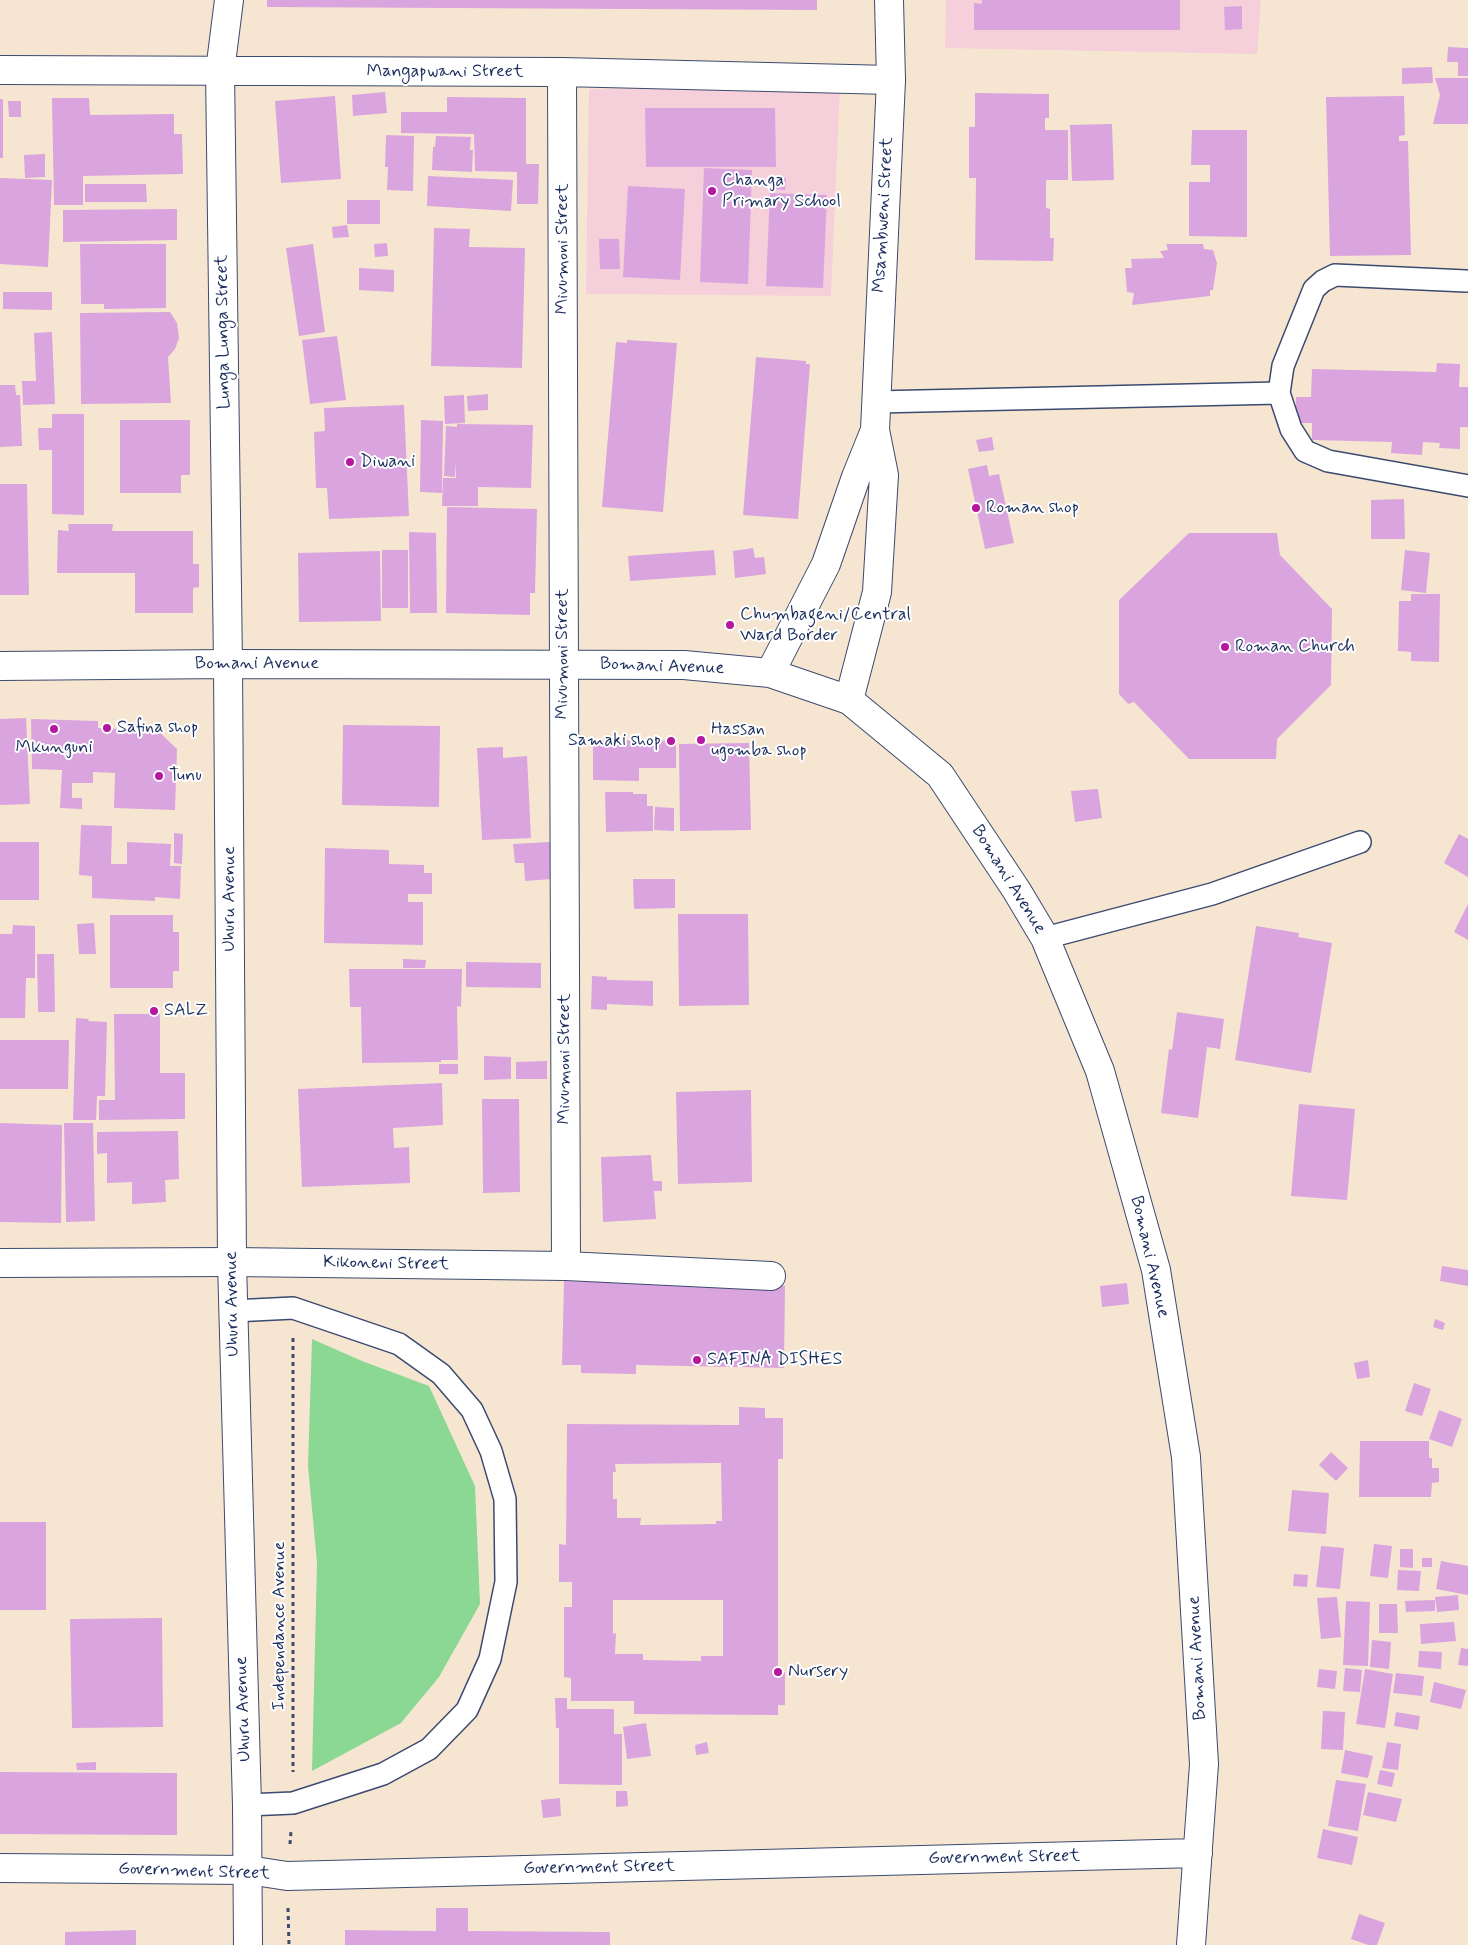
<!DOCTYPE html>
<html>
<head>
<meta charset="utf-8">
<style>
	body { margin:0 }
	canvas { display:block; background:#f6e6d1 }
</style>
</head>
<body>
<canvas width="1468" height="1945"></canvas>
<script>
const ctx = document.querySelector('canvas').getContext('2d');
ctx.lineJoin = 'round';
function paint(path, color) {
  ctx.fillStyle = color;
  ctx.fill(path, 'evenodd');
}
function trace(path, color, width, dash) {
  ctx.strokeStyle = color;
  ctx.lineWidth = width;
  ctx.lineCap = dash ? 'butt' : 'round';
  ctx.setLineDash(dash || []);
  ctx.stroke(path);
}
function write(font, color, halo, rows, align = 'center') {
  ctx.font = font + ' Mynerve,sans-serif';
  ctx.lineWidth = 4;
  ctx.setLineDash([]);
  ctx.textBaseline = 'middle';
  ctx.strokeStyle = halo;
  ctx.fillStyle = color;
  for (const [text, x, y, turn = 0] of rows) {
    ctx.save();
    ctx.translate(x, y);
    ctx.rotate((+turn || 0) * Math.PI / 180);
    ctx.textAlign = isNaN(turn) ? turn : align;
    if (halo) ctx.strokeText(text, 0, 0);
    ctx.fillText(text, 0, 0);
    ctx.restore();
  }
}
const built = new Path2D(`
	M946,0h315l-4,54 -312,-6z
	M840,85l-9,211 -245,-2 3,-205z`);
const green = new Path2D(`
	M312,1339l50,22 67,25 46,100 5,118 -41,73 -38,46 -89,48 5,-208 -9,-97z`);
const building = new Path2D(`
	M267,0h550v10l-550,-3z
	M982,0h198v30h-206v-27l8,1z
	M1242,6v23l-17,1 -1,-23z
	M1448,47l20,1v28h-10v-14h-11z
	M1432,67l1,16 -31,1v-16z
	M1435,78h33v46h-35l7,-29z
	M385,92l2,21 -34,3 -1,-21z
	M975,93l74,1v24h-4v12h23v50h-22v28l4,1v29h4l-1,23 -78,-1 1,-82h-7v-51h6z
	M335,96l6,83 -60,4 -6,-82z
	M1404,96l1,39 -6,1v5h9l3,114 -81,1 -4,-159z
	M447,97l79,1v66h13l-1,40h-21v-32l-42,-1 -1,-37 -73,-1v-21h46z
	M52,98h37l1,17 84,-1v20h8l1,40 -100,2v29h-29z
	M0,99h3v59h-3z
	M8,101h13v16h-12z
	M645,108h130l1,59h-130z
	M1112,124l2,56 -42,1 -2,-56z
	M1192,130h55v107l-58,-1v-54h21v-17h-19z
	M386,135l28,1 -1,55 -26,-1 1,-23h-3z
	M436,136l35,1 -1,13h3l-1,22 -40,-2 1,-23h2z
	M45,154v23l-20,1 -1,-23z
	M704,168l48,2 -4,114 -48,-2z
	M428,176l85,4 -2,31 -84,-5z
	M772,177l14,1 -1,12 -14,-1z
	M0,178l52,2 -4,87 -48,-3z
	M85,184h61l1,18h-62z
	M628,186l57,3 -5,91 -57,-3z
	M770,193l57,2 -4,93 -57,-2z
	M347,200h33v24h-33z
	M177,209v31l-114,2v-32z
	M347,225l2,12 -16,1 -1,-11z
	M434,228l36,1 -1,18 56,1 -3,120 -91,-2z
	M599,239h20l1,30h-20z
	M387,243l1,13 -13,1 -1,-13z
	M80,244h86v64l-62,1v-5h-23z
	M313,244l12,88 -26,4 -13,-88z
	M1166,244h37l1,5 9,1 4,13 -4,27h-3v6l-78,9 2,-12 -7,-1 -2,-24h7l-1,-9 33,-1 -4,-7 8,-1z
	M359,268l35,2v22l-35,-2z
	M3,292h49v18l-49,-1z
	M170,312l7,11 2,15 -4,11 -7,8 3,46 -90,1 -1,-91z
	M52,332l3,72 -32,1 -1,-24h14l-2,-48z
	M337,336l9,64 -36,4 -8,-64z
	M627,340l50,3 -14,169 -61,-5 14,-165 11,1z
	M756,357l50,4v3h4l-12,155 -55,-4z
	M1437,363l23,1 -1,23h9v40h-8v22l-21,-1 1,-5 -17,-1 -1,13 -31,-2 1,-11 -80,-2v-17h-16v-26h15l1,-28 124,3z
	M0,385h15l1,10h4l2,51 -22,1z
	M488,394v16l-20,1 -1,-15z
	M464,395l1,28 -20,1 -1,-28z
	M404,405l5,111 -80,3 -2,-31h-11l-2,-56 11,-1 -1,-23z
	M52,414h32v101l-32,-1v-64h-13l-1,-22h14z
	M120,420h70v55h-9v18h-61z
	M421,420l22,1 -1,72 -22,-1z
	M457,424l76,1 -2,63 -53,-1v19h-36l1,-28h13v-17l-1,16 -11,-1 2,-50 11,1z
	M992,437l2,13 -15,2 -3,-12z
	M987,465l2,11 10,-2 15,69 -29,6 -17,-80z
	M0,484h27l2,111h-29z
	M1404,499l1,40h-34v-39z
	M447,507l90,2 -2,84h-5v22l-84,-2z
	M68,524h45l-1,7h81v33h6v23l-6,1v25h-58v-40h-78l1,-43 11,1z
	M409,532l27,1 1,80h-27z
	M1189,533h88l3,22 52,54 -1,76 -54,54 -1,20h-87l-55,-57 -6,2 -9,-10v-94z
	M753,548l2,10 9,-1 2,17 -31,4 -2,-27z
	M382,550h26v58h-26z
	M714,550l2,25 -86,6 -2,-25z
	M1405,550l25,3 -4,40 -25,-3z
	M380,551l1,70 -82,1 -1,-69z
	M1411,594h29l-1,68 -28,-1v-9l-13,-1 1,-50h12z
	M26,718l4,86 -30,1v-86z
	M31,719l67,2v7l59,2 20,19 -2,61 -61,-2 1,-35 -22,-1v11h-21v15h10v11l-22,-1 2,-38 -30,-1z
	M343,725l97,1 -1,81 -97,-2z
	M602,740l74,1v27h-37v13l-46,-1v-36h9z
	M749,743l2,87 -71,1 -1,-87z
	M503,747v11l24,-2 4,82 -49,2 -5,-92z
	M1098,789l4,29 -27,4 -4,-31z
	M605,792h28v2h14v12h6v25l-47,1z
	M655,807l19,1v23l-20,-1z
	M81,825l31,1 -1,38h16v-22l44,2 -1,22h11l-1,33 -25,-2v4l-63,-3v-22l-13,-1z
	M174,833l9,1 -1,30 -8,-1z
	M1459,834l9,5v38l-24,-14z
	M0,842h39v58h-39z
	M550,842l2,37 -27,2 -1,-18h-9l-2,-19z
	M325,848l64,2v14l35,1v8h8v21h-24v8h15v43l-99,-2z
	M633,879h42v29l-41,1z
	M1468,904v36l-14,-8z
	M678,914h70l1,91 -70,1z
	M110,915h63v17h6v39h-6v17h-63z
	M94,923l2,31h-17l-2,-30z
	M13,925l22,1v52h-9l-1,40h-25v-84h12z
	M1256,926l43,7 -1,4 34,6 -21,130 -76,-13z
	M37,954h17l1,58h-17z
	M403,959l23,1 -1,8h-22z
	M466,962l75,1v25l-75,-1z
	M349,969h113l-1,38 -4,-1 1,54h-17v2l-79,1 -1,-56h-11z
	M592,976l15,1v3l46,1v25l-46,-2v6l-16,-1z
	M1177,1012l47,7 -4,30 -13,-2 -9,71 -37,-5 8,-64 3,1z
	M114,1014h46v59h25v46l-86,1v-20h16z
	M76,1018l13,1 -1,2 19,1 -2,74h-8l-1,24h-23z
	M0,1040h69l-1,49h-68z
	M484,1056l27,1v22l-27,1z
	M547,1061v18h-31v-17z
	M439,1064h19v10h-19z
	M442,1083l1,42 -50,3 1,20 15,-1 1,36 -108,4 -4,-98z
	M751,1090l1,92 -74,2 -2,-92z
	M482,1099h37l1,93 -37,1z
	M1299,1104l56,5 -8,91 -56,-4z
	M0,1123l62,2 -1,98 -61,-1z
	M64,1123h29l2,98 -29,1z
	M178,1131l1,48 -14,1 1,22 -34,2v-22l-25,1v-30l-10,1v-22z
	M651,1155l2,26h9v10h-8l2,28 -53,3 -2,-65z
	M1442,1266l26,4v16l-28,-5z
	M564,1281l221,5 -1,82 -148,-3v9l-55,-1v-8h-19z
	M1127,1283l2,21 -27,3 -2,-21z
	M1435,1319l10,4 -2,7 -10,-3z
	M1368,1360l2,17 -13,2 -3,-16z
	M1414,1383l17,6 -9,27 -17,-5z
	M739,1407l26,1v10h18v41h-5v213h7v33h-7v10l-144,-1v-13h-63v-23l-7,-1v-70h8v-25h-13v-38l7,1 1,-121 172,1zM721,1463l1,58h-6v3l-76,1 1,-7h-24v-19h-4v-27h3l-1,-8zM613,1600h110v56h-22v5l-58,-1v-6h-28l1,-21 -3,1z
	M1439,1410l23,9 -10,28 -23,-8z
	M1360,1441h69v17h3v10h7v14l-7,1 -1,14h-72z
	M1331,1452l17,16 -12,13 -17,-16z
	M1292,1490l37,3 -3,41 -38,-3z
	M0,1522h46v88h-46z
	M1374,1544l18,2 -4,32 -18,-2z
	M1321,1546l23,2 -4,41 -24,-2z
	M1400,1549h13v19l-13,-1z
	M1422,1558h10v9h-10z
	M1441,1561l27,5v29l-32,-6z
	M1398,1570l23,1 -2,20 -22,-1z
	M1294,1574l14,1 -1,12 -14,-1z
	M1458,1595l1,15 -22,2 -2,-15z
	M1337,1597l4,40 -20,2 -4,-41z
	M1435,1600v11l-29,1 -1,-11z
	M1346,1601l24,1 -2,64 -25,-1z
	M1379,1604h18l1,29h-19z
	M162,1618l1,109 -91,1 -2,-109z
	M1454,1622l2,19 -35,3 -1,-20z
	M1372,1640l19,2 -2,27 -19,-2z
	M1461,1648l7,1v17l-10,-1z
	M1419,1651l23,1 -1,17 -23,-2z
	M1345,1668l17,2 -2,22 -17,-1z
	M1319,1669l18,2 -2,18 -18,-2z
	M1365,1669l28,5 -8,54 -29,-4z
	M1396,1673l28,3 -2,20 -29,-3z
	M1434,1682l32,8 -5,19 -31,-7z
	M555,1698h12v11h47v25h8v51l-63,-1v-56h-3z
	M1323,1711l22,1 -2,38 -22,-1z
	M1396,1712l24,4 -2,14 -24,-4z
	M646,1723l5,33 -24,3 -4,-32z
	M707,1742l2,11 -13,2 -1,-10z
	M1387,1742l14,2 -3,26 -16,-2z
	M1345,1750l28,6 -5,22 -27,-5z
	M96,1762v8h-19l-1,-7z
	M1380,1770l15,3 -3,14 -15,-3z
	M0,1772l177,1v62l-177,-1z
	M1336,1780l30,4 -8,47 -30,-5z
	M616,1791h11l1,15 -12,1z
	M1368,1792l34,7 -6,23 -33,-7z
	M560,1798l1,18 -18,2 -2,-18z
	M1323,1829l35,8 -6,28 -35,-7z
	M436,1908h32v23l142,1v13h-265v-15l91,1z
	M1359,1914l26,9 -8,22h-9l-17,-6z
	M136,1930v15h-71v-13z`);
const path = new Path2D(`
	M293,1338v434
	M290,1844l1,-13
	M288,1908l1,37`);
const lane = new Path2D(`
	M1466,281l-131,-6 -12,6 -9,8 -31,77 -4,27 12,36 14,22 23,10 140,25
	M876,402l403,-9
	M1045,938l167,-44 148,-52
	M233,1311l60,-3 106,36 42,30 31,36 19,41 14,48 1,83 -16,77 -23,51 -38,39 -46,25 -90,29 -46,2`);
const street = new Path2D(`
	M0,70l562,2 329,8
	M562,72l4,1194
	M228,664l-8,-593 9,-71
	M849,700l91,75 77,116 28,47 55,133 56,199 30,187 18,307 -13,181
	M0,1263l232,-1 334,4 205,10
	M0,1868l248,2 39,6 911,-23`);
const secondary = new Path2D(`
	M228,664l4,598 15,543 1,140
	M0,666l228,-2 456,1 86,8 79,27 28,-108 7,-117 -9,-45 16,-350 -2,-80
	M770,673l56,-109 30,-87 19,-47`);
const markers = [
	[712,191,5,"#b5179e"],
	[350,462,5,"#b5179e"],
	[976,508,5,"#b5179e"],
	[730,625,5,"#b5179e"],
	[1225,647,5,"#b5179e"],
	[107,728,5,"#b5179e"],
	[54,729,5,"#b5179e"],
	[701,740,5,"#b5179e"],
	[671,741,5,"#b5179e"],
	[159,776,5,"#b5179e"],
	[154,1011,5,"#b5179e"],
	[697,1360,5,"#b5179e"],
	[778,1672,5,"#b5179e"]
];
const streetNames = [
	["Mangapwani Street",445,72],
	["Msambweni Street",884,215,-87],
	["Mivumoni Street",563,249,-90],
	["Lunga Lunga Street",224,332,-91],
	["Mivumoni Street",563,654,-90],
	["Bomani Avenue",257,664],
	["Bomani Avenue",662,667,2],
	["Bomani Avenue",1008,880,58],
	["Uhuru Avenue",230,899,-90],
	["Mivumoni Street",565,1059,-90],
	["Bomani Avenue",1149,1257,77],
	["Kikoneni Street",386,1264,1],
	["Uhuru Avenue",233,1304,-91],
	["Independance Avenue",280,1626,-90],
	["Bomani Avenue",1198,1658,-93],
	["Uhuru Avenue",244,1709,-92],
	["Government Street",1004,1858,-1],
	["Government Street",599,1868,-1],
	["Government Street",194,1872,2]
];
const poiNames = [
	["Changa",722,181],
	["Primary School",722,202],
	["Diwani",360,462],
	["Roman shop",986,508],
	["Chumbageni/Central",740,615],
	["Ward Border",740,636],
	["Roman Church",1235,647],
	["Safina shop",117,728],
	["Hassan",711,730],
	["ugomba shop",711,751],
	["Samaki shop",661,741,"right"],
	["Mkunguni",54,748,"center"],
	["Tunu",169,776],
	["SALZ",164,1011],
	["SAFINA DISHES",707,1360],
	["Nursery",788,1672]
];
paint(built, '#f5cfd9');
paint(green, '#8bd794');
paint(building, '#daa4df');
trace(lane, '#3c4a6f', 24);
trace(street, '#3c4a6f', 30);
trace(secondary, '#3c4a6f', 30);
trace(path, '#3c4a6f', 3, [4, 4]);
trace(lane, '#fff', 21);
trace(street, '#fff', 28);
trace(secondary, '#fff', 28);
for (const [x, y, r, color] of markers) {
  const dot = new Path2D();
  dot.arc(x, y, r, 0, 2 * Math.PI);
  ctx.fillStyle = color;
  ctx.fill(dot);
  trace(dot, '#fff', 2);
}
write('18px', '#1b2f5e', '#fff', streetNames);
write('18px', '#1b2f5e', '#fff', poiNames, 'left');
</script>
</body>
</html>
